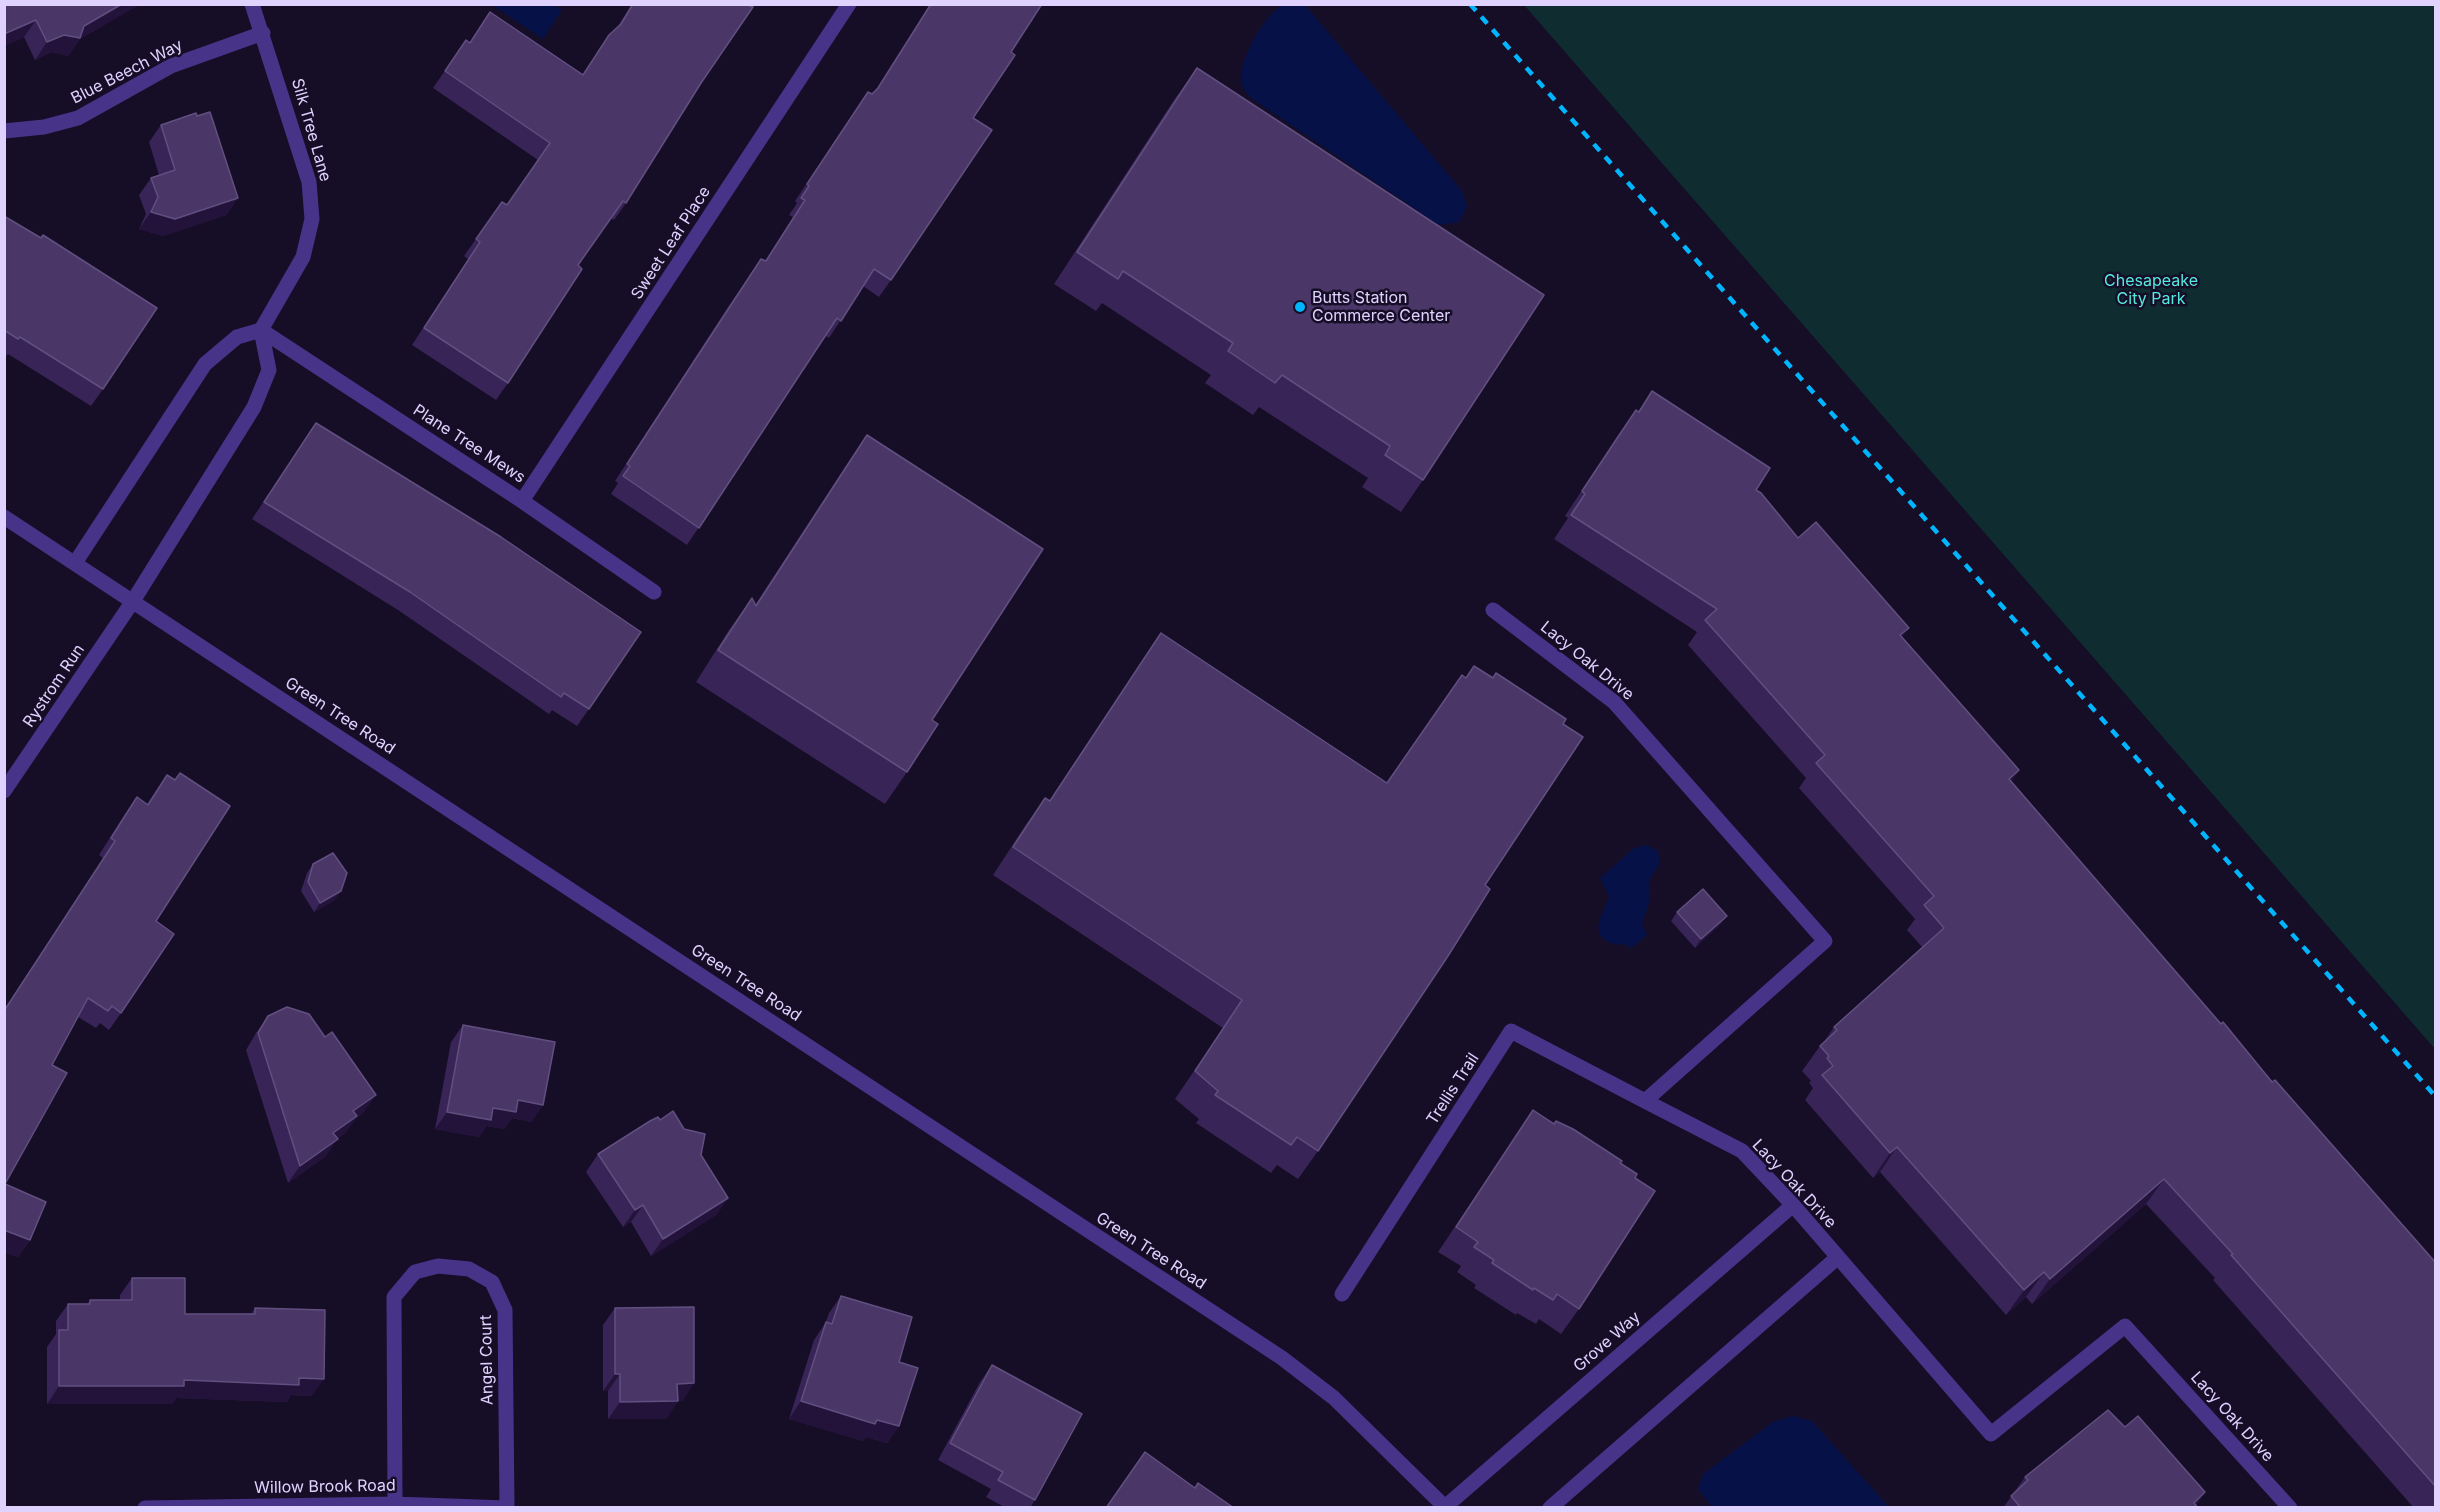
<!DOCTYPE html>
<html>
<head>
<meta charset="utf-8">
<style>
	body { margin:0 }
	#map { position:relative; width:2440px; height:1512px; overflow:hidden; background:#160d26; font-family:Inter,sans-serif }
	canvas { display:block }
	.frame { position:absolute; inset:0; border:6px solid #e0d2ff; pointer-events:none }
</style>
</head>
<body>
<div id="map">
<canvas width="2440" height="1512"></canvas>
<div class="frame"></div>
</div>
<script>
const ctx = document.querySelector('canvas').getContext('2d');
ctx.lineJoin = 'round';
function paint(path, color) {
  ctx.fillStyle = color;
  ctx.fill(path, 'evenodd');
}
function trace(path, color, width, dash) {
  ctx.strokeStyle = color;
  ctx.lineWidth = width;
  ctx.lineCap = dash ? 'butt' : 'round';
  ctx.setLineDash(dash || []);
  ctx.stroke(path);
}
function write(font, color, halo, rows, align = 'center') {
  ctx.font = font + ' Inter,sans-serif';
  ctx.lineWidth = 5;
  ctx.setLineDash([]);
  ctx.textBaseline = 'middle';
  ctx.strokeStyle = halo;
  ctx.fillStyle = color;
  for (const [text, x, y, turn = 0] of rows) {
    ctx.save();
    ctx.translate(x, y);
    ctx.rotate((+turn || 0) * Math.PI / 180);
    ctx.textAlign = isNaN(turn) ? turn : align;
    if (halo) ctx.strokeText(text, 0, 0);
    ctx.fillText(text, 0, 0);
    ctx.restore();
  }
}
const green = new Path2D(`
	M1524,5h911v1044z`);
const water = new Path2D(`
	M1286,4l19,1 157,186 5,16 -8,15 -20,3 -188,-127c-4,-5 -9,-10 -10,-16 -3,-21 25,-72 45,-78z
	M492,5h62l8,5 -19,29z
	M1647,845l11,6 2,12 -11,17 1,21 -8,22 5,12 -17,14 -2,-4c-7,-1 -14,0 -20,-3 -20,-10 -3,-32 1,-45l-9,-19 34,-30z
	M1793,1416l19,5 77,86h-177l-14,-18 5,-15 70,-52z`);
const minor = new Path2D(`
	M252,4l57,178 3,37 -9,38 -42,73 261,171 132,91
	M4,131l40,-4 34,-9 93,-52 92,-33
	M522,501l327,-497
	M1493,610l121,92 211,239 -180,160 97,50 51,54 198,229 134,-108 165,182
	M4,791l129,-190 121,-194 15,-37 -8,-40 -24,7 -32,27 -130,199
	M1342,1294l169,-263 134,70
	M395,1504l-1,-207 21,-25 23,-6 31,3 23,13 13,28 2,198
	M1445,1507l348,-302
	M145,1508l250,-4 111,4
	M1550,1508l288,-251`);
const tertiary = new Path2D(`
	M4,517l1278,841 52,40 112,110`);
const rail = new Path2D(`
	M1470,4l966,1093`);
const wall = new Path2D(`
	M4,4h136l-60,35 -12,17 -16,-4 -17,8 -11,-23 -20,9z
	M632,4h119l-125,199 -12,17 -3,-2 -33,47 -70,118 -12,17 -84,-55 56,-86 -4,-3 38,-54 5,3 31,-45 -105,-72 33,-48 4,2 20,-30 93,62 26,-39 9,-9z
	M930,4h112l-31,48 -38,66 -82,162 -12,17 -16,-11 -34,52 -3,-2 -139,209 -76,-51 7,-11 -3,-2 113,-174 33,-48 4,2 28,-44 -4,-2 8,-12 -2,-2 73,-109 4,2 2,-1z
	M1197,68l226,412 -22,32 -39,-25 6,-9 -109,-71 -6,8 -48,-32 6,-8 -109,-72 -6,8 -42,-27 120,-184z
	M197,116l41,82 -12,17 -63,21 -24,-7 7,-15 -7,-19 12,-17 8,-3 -10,-33 12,-17z
	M4,216l99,173 -12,17 -83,-52 -2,2 -2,-1z
	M1652,391l104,99 42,48 104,100 117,132 -8,12 210,242 215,239v245h-22l-201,-228 2,-2 -69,-74 -114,100 -6,-7 -20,18 -126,-143 -7,6 -68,-78 8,-12 -4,-5 2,-2 -9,-10 18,-25 4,-4 10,-15 88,-80 -15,-17 8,-11 -116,-131 7,-10 -118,-133 9,-13 -143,-93 14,-21 -3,-2 53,-81 18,-25 2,2z
	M316,423l273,286 -12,17 -25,-16 -3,4 -151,-104 -146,-91z
	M867,435l65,285 -25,52 -22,32 -189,-122 33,-52 23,-32 3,7 90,-138z
	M1161,633l226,150 79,-105 97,46 -78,161 -167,266 -20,28 -21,-14 -6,8 -75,-50 3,-4 -24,-20 48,-71 -230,-153 32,-49 20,-28 4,3 92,-139z
	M167,775l-11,146 -35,92 -12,17 -9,-7 -4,5 -18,-11 -26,48 -47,119 25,56 -12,17 -14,-5v-242l99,-152 -4,-3 26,-41 12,-17 10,7z
	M313,864l22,36 -21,12 -13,-21 6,-18z
	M1677,912l44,12 -26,24 -24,-27z
	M268,1016l96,96 -8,6 -11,15 -8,6 -11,17 -38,27 -42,-133 10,-17z
	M463,1025l80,80 -12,17 -19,-4 -8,11 -17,-3 -8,11 -44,-8 16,-87z
	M1533,1110l87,53 15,15 -56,131 -18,25 -22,-15 -3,5 -19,-11 -1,2 -42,-27 2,-3 -19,-13 4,-6 -23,-14z
	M660,1120l41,35 27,43 -12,17 -65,41 -20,-34 -8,5 -37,-55 12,-18z
	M132,1278l53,36h66l4,-6 57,88 -21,-1 -4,7 -111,-4 -4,6h-125v-57l9,-13v-13l12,-17h19l3,-4h30v-5z
	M841,1296l58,66v64l-12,17 -21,-6 -3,4 -74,-22 25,-79 12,-18 3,-9z
	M615,1308l79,75 -12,18h-4l-12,18h-58v-28h-5v-66z
	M992,1365l43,135 -5,8h-24l-20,-11 5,-8 -53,-29 42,-78z
	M2125,1427l80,65 -9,13 2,3h-195l22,-31z`);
const shadedWall = new Path2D(`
	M122,4h18l-60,35 -12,17 -16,-4 -17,8 12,-18 37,-16z
	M36,20l-12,17 -20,9v-12z
	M238,198l-12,17 -63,21 -24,-7 12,-17z
	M1909,628l-17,24 8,-17z
	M2019,770l-17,25 7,-16z
	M341,891l-6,9 -21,12 6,-9z
	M1727,916l-6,8 -26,24 6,-9z
	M376,1095l-12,17 -8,6 -11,15 -24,17 12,-17 20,-22z
	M518,1100l25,5 -12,17 -19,-4 -8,11 -17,-3 -8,11 -44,-8 12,-17 46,-4z
	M338,1139l-12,17 -38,27 12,-17z
	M1897,1147l-17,25 -7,6 17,-25z
	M2164,1179l-18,25 -114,100 18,-25z
	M728,1198l-12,17 -65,41 12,-17z
	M643,1205l-12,17 -8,5 12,-17z
	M4,1230l26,10 -12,17 -14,-5z
	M2044,1272l-18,25 -20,18 18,-25z
	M615,1374h5l-12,17h-5z
	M299,1378l25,1 -12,17 -21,-1 -4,7 -111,-4 -4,6h-125l12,-18 125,-6z
	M694,1383l-12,18h-17l12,-17z
	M678,1401l-12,18h-58l12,-17z
	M801,1401l76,19 22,6 -12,17 -21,-6 -3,4 -74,-22z
	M2205,1492l-10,16 -1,-5z`);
const building = new Path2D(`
	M4,4h118l-38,22 -4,12 -16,-3 -17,7 -11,-22 -32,14z
	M633,4h118l-1,2 3,1 -52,76 -75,120 -3,-2 -45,64 4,4 -74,114 -84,-55 56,-86 -4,-3 26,-37 5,3 43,-62 -105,-72 21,-31 4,3 20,-31 93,63 26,-40 12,-11z
	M931,4h111l-31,48 4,3 -42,63 19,12 -101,150 -17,-11 -33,52 -4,-3 -138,210 -76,-52 7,-10 -3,-2 134,-205 5,2 39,-61 -4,-2 8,-12 -2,-2 61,-92 4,2 6,-6z
	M1197,68l347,227 -121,185 -38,-25 5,-9 -108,-71 -7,8 -47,-32 5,-8 -110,-72 -5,8 -41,-27z
	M210,112l28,86 -63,21 -24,-7 7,-15 -7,-19 24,-8 -14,-45 35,-12 1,3z
	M4,216l37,22 2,-3 114,73 -54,81 -83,-52 -2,2 -14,-9z
	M1652,391l118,77 -14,22 5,3 37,45 18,-16 93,106 -9,7 119,135 -10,9 212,245 2,-2 49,60 3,-2 161,183v224l-205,-232 2,-1 -69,-75 -114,100 -6,-7 -20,18 -127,-143 -7,6 -68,-78 11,-9 -6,-8 2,-2 -9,-10 17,-16 -3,-3 110,-99 -20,-23 10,-9 -118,-133 9,-8 -120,-135 12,-11 -146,-94 14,-21 -3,-3 54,-81 3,2z
	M316,423l185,114 140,95 -52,77 -25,-16 -3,4 -151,-105 -146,-90z
	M867,435l176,114 -111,171 6,4 -31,48 -189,-122 34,-52 4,8z
	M1161,633l226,150 75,-108 4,3 8,-12 19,12 3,-5 70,46 -3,5 20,13 -98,148 5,4 -42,67 -130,195 -21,-14 -6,8 -76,-50 3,-4 -23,-20 47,-71 -229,-153 32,-49 5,3z
	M180,773l50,33 -74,115 18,13 -53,79 -9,-7 -4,5 -20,-13 -36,67 15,8 -62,111 41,18 -16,38 -26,-10v-219l111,-170 -4,-3 26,-41 11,8 19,-30 8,5z
	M333,853l14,20 -6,18 -21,12 -12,-21 5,-18z
	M1703,889l24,27 -26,23 -24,-27z
	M287,1007l22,7 16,23 7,-5 44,63 -23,16 4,5 -24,17 5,6 -38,27 -42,-133 10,-17z
	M463,1025l92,17 -12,63 -25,-5 -2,12 -23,-4 -2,12 -44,-8z
	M1533,1110l21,14 2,-3 17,8 49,32 -2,2 17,11 -2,4 20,13 -76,118 -22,-15 -4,6 -19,-12 -1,2 -41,-27 2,-3 -20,-13 4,-5 -22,-15z
	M673,1111l11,18 21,5 -4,21 27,43 -65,41 -20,-34 -8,5 -37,-56 52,-33 8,-4 2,3z
	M132,1278h53v36h70v-6l70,2 -1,69 -25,-1v7l-115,-5v6h-125v-56h9v-26h22v-4h42z
	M841,1296l71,21 -13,45 19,6 -19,58 -22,-6 -2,4 -74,-23 25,-79 6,2z
	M694,1307v76l-17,1 1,17 -58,1v-28h-5v-66z
	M992,1365l90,49 -47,86 -37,-20 5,-8 -53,-29z
	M2108,1410l17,17 13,-11 67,76 -11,11 4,5h-177l-10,-12 17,-16 -3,-3z
	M1145,1452l50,36 3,-5 36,25h-128z`);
const markers = [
	[1300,307,6,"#00b5fd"]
];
const streetNames = [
	["Blue Beech Way",127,72,-27],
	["Silk Tree Lane",311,130,74],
	["Sweet Leaf Place",671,243,-57],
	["Plane Tree Mews",469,444,33],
	["Lacy Oak Drive",1587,661,39],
	["Rystrom Run",54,686,-56],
	["Green Tree Road",340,716,33],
	["Green Tree Road",746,983,33],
	["Trellis Trail",1453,1089,-57],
	["Lacy Oak Drive",1794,1184,47],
	["Green Tree Road",1151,1251,33],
	["Grove Way",1607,1342,-41],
	["Angel Court",487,1360,-91],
	["Lacy Oak Drive",2232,1417,48],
	["Willow Brook Road",325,1487,-1]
];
const parkNames = [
	["Chesapeake",2151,281],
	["City Park",2151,299]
];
const poiNames = [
	["Butts Station",1312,298],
	["Commerce Center",1312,316]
];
paint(green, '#0f2c31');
paint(water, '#061147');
trace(minor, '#473489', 15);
trace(tertiary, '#473489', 15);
trace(rail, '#00b5fd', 4.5, [9, 8]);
paint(wall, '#382456');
paint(shadedWall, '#23133b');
paint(building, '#4a3768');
trace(building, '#614f80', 1.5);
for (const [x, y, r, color] of markers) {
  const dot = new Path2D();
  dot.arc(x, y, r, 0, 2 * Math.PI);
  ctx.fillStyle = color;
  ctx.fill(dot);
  trace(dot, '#160d26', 2);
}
write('16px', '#e0d2ff', '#160d26', streetNames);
write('16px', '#54e9df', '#160d26', parkNames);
write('16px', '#e0d2ff', '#160d26', poiNames, 'left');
</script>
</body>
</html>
